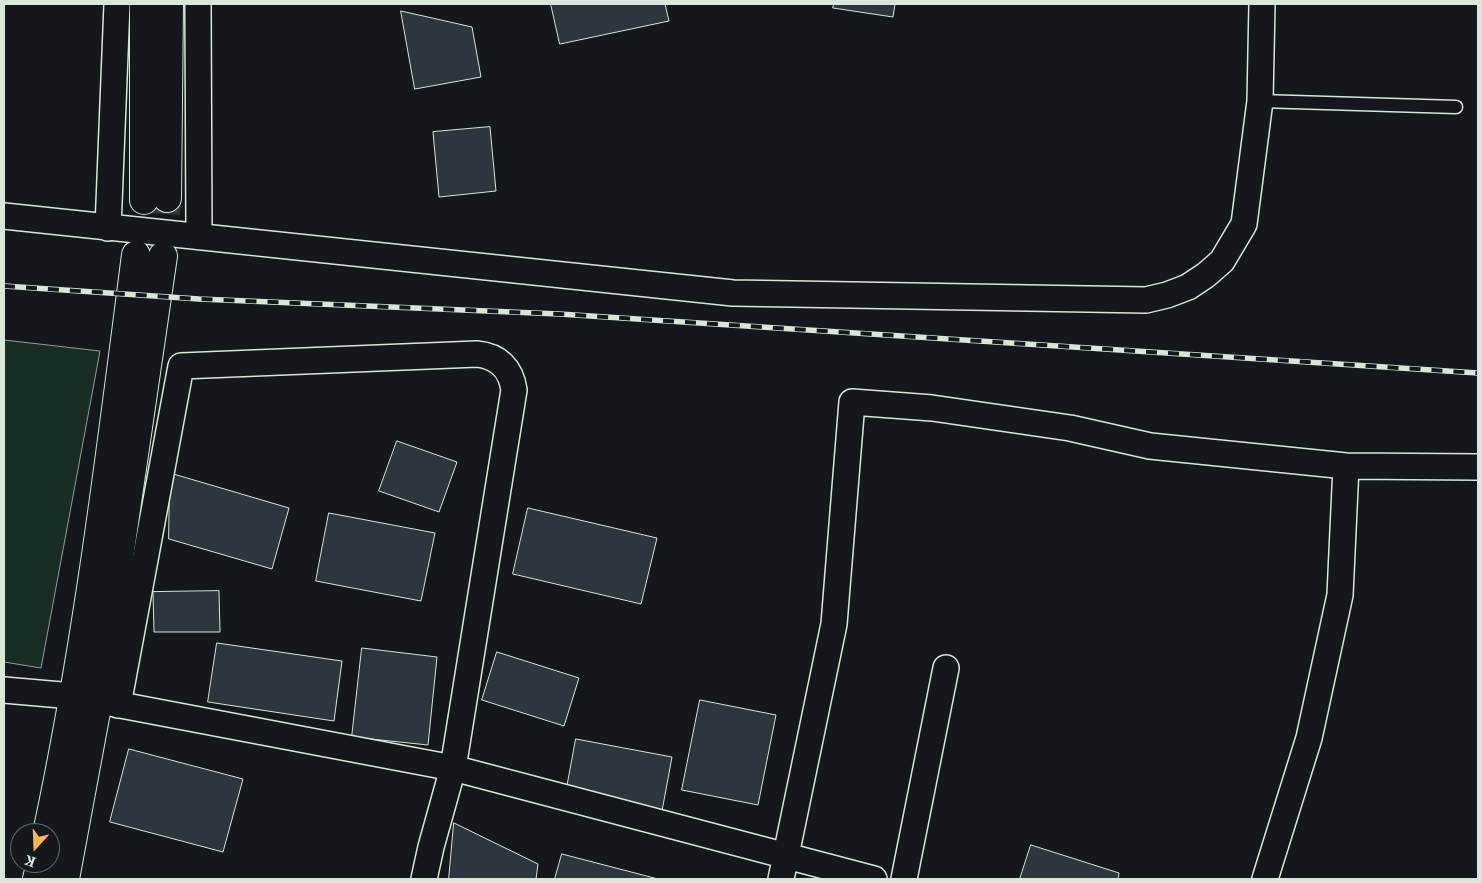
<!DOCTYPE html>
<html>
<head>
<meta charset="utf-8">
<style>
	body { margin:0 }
	#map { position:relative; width:1482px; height:883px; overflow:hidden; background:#14181c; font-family:"Noto Serif",serif }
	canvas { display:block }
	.frame { position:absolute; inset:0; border:5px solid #d8e6dc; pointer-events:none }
	.north { position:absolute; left:10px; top:823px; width:50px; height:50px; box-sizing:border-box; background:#14181c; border:1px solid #626a69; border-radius:50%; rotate:200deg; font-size:14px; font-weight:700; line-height:20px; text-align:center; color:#d8e6dc }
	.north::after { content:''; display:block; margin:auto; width:18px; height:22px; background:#ffb74d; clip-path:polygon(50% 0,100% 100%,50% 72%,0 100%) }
</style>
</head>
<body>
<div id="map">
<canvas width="1482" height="883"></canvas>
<div class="frame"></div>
<div class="north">K</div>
</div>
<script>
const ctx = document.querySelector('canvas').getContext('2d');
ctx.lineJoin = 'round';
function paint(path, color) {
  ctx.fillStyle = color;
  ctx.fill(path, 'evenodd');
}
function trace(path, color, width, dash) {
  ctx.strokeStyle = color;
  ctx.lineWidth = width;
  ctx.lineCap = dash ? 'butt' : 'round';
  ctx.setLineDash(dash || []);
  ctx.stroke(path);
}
const green = new Path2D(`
	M4,340l96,11 -59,317 -37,-6z`);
const building = new Path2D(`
	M551,4h114l4,17 -109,23z
	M834,4h61l-2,13 -60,-9z
	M401,11l71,16 9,50 -66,12z
	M490,127l6,64 -57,6 -6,-65z
	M397,441l60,21 -18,50 -60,-21z
	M170,473l119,35 -17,61 -103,-30z
	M528,508l129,30 -16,66 -128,-30z
	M329,513l106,20 -14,68 -105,-20z
	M219,591l1,41h-66l-1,-40z
	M217,643l125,18 -8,60 -126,-19z
	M362,648l75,9 -9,88 -76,-8z
	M497,652l82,26 -15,48 -82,-26z
	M700,700l76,15 -18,90 -76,-15z
	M576,739l96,18 -10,54 -96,-18z
	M129,749l114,30 -20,73 -113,-30z
	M454,823l84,41 -2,15h-87z
	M1031,845l88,28 -1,6h-98z
	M562,854l96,25h-103z`);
const secondaryTunnel = new Path2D(`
	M163,256l4,-58`);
const service = new Path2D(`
	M1260,101l196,6`);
const minor = new Path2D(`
	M198,4l1,232
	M4,216l729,77 413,7 21,-5 21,-8 18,-12 16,-14 22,-37 16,-123 2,-97
	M108,228l9,-224
	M4,690l69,6 380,72 421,111
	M118,705l63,-339 296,-12c21,2 34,14 37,36l-61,378 -22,79 -7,32
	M781,879l53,-255 18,-222 80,6 138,20 80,18 196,20 132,1
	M904,879l42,-211
	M1265,879l44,-141 31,-143 6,-129`);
const secondary = new Path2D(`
	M167,198l2,-194
	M144,200v-196
	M47,833c41,-191 64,-385 89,-578
	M37,879l4,-16
	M65,879l33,-178 65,-445`);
const rail = new Path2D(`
	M4,286l195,13 360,15 919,59`);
paint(green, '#1a2d24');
trace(green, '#939e99', 1);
paint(building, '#2c363c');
trace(building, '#d8e6dc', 1);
trace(secondaryTunnel, '#313739', 28, [28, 14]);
trace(service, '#d8e6dc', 15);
trace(minor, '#d8e6dc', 28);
trace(secondary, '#d8e6dc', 30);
trace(service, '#14181c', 12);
trace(minor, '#14181c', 25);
trace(secondary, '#14181c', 28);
trace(rail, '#d8e6dc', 5.5);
trace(rail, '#14181c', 4, [11]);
</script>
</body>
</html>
